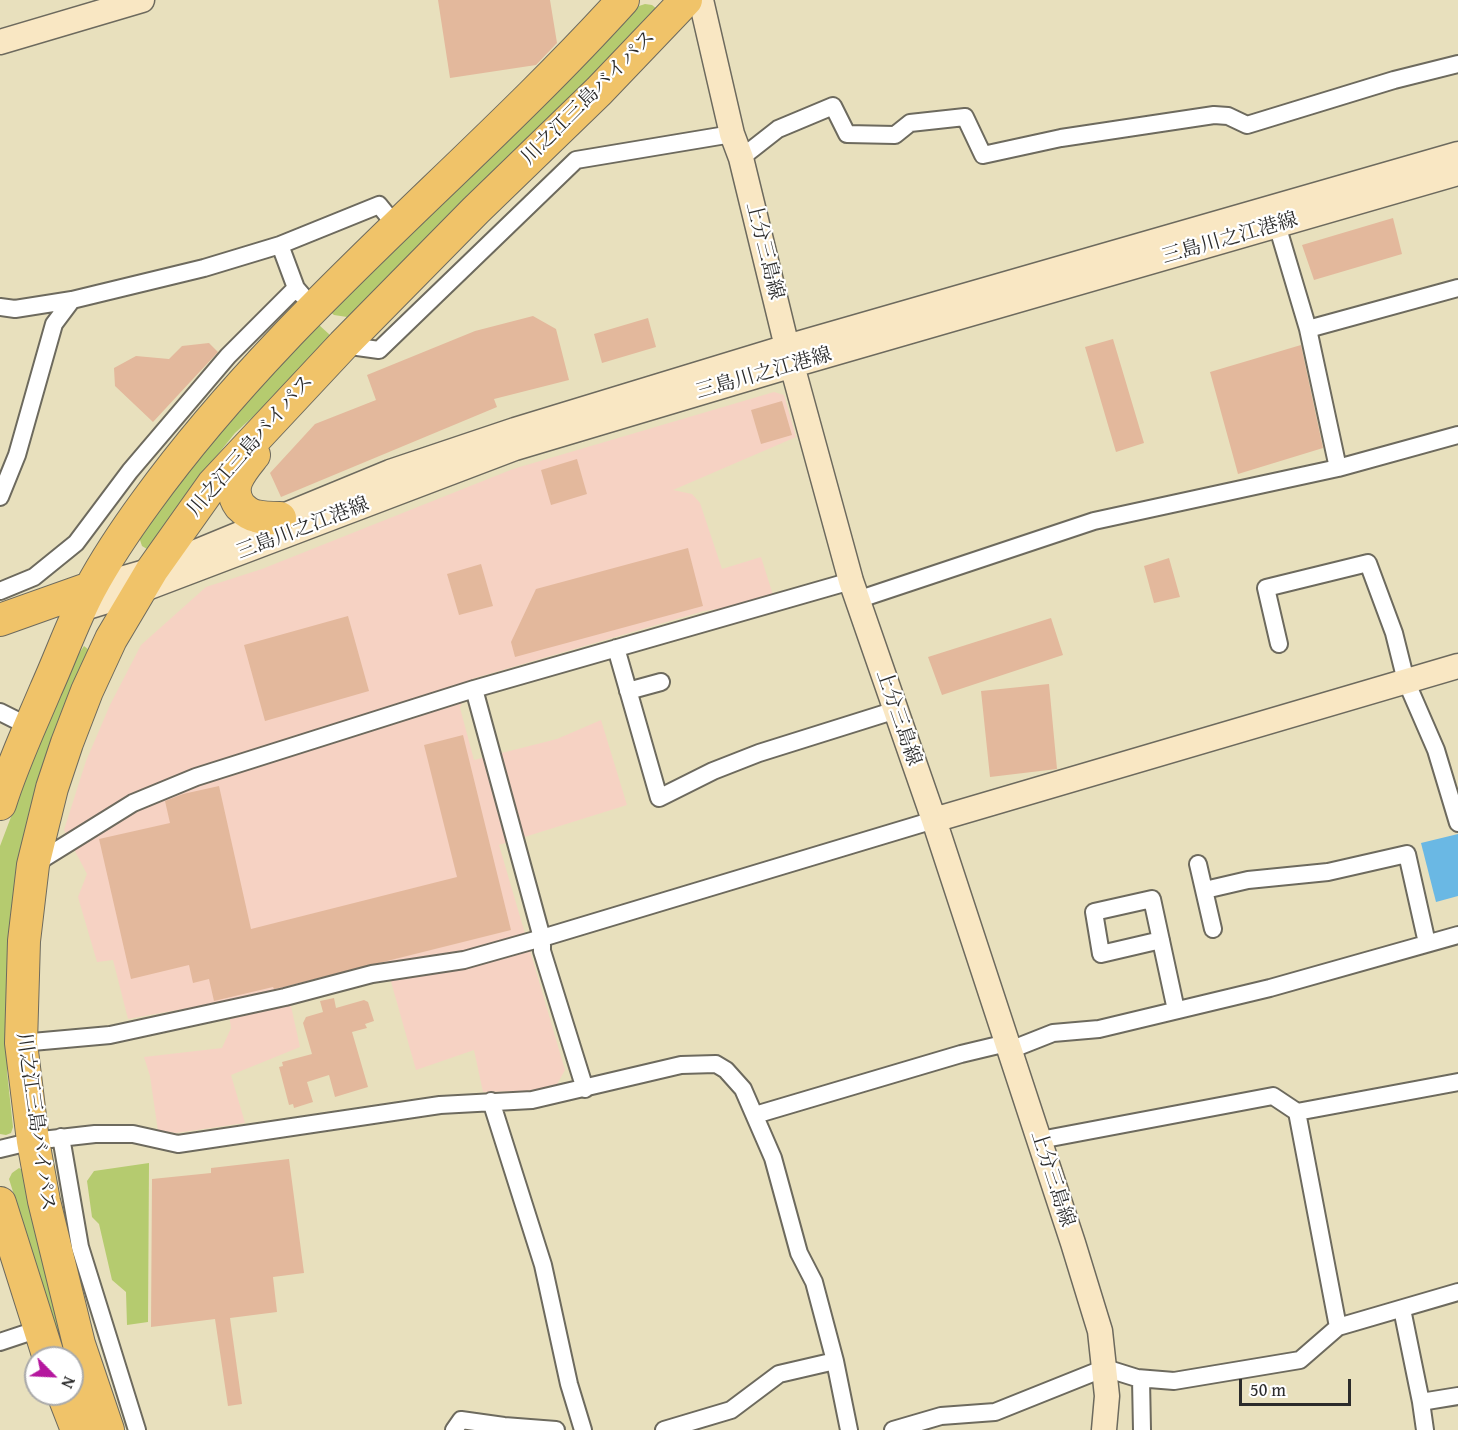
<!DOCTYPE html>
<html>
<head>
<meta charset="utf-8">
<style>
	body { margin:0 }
	#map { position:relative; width:1458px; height:1430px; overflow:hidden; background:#e8e0bd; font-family:"Gentium Book Plus",serif }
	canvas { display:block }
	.north { position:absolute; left:24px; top:1346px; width:60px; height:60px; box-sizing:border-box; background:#fff; border:2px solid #aaa; border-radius:50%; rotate:114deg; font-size:16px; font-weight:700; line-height:24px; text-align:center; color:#2b2b2b }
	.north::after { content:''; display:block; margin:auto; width:21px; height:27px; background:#b5179e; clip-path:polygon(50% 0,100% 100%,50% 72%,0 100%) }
	.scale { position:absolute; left:1239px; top:1379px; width:112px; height:27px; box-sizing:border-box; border:3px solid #2b2b2b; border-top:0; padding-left:8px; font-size:18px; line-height:21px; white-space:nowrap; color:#2b2b2b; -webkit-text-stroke:4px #fff; paint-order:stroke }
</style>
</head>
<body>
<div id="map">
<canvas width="1458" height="1430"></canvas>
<div class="north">N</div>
<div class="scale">50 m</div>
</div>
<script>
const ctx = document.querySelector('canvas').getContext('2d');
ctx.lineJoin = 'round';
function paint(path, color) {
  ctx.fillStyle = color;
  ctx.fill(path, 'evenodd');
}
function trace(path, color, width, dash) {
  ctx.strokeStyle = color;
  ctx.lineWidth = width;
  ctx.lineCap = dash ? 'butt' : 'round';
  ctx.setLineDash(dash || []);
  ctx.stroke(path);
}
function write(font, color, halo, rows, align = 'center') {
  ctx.font = font + ' "Gentium Book Plus","Noto Serif JP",serif';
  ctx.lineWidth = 4.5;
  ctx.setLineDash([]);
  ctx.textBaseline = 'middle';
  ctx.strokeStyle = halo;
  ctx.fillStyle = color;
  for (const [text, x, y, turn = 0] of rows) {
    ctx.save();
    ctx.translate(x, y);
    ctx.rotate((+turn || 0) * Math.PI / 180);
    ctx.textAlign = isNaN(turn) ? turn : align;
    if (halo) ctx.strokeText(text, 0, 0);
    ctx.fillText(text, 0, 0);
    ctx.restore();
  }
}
const built = new Path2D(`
	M774,392l10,3 12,42 -123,53 19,4 8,9 22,66 39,-12 12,38 -35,11 -34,5 -232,68 -12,29 14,52 83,-21 44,-19 26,85 -128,40 66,225 -9,16 -31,5 -42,1 -9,-42 -58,20 -30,-106 -99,24 13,59 -69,28 14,48 -69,10 -18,-2 -8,-55 -6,-19 78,-9 9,-20 -4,-27 -99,18 -15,-59 -16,2 -19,-65 9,-23 -23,-44 22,-69 24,-56 31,-60 65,-58 56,-18 251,-100z`);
const green = new Path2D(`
	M645,4l7,1 5,4 1,7 -290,283 -21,18 -13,-2 -7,-6 309,-302z
	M319,325l11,10 -1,4 -50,54 -44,40 -49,61 -39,55 -5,-3 -3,-9 76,-107z
	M84,646l5,4 -82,379v43l6,55 -2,6 -5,2 -6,-1v-288l50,-132 24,-53z
	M149,1163l-1,159 -21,3 -1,-33 -14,-12 -13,-56 -7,-7 -5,-36 7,-10z
	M19,1168l6,3 43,187h-8l-21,-83 -30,-96 3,-6z`);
const water = new Path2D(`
	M1458,834v62l-22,6 -15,-59z`);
const building = new Path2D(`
	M438,0h112l7,43 -21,22 -86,13z
	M1393,218l9,36 -88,26 -12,-35z
	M533,316l23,13 13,51 -75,19 3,8 -216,90 -11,-24 45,-49 61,-24 -9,-25 108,-44z
	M648,318l8,29 -54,16 -8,-29z
	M1113,339l31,104 -28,9 -31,-105z
	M209,343l9,9 -65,70 -38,-36 -1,-18 22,-12 33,3 13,-13z
	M1301,345l22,103 -85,26 -28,-102z
	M782,401l10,34 -31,9 -10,-34z
	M577,459l10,35 -36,11 -10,-35z
	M688,548l15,58 -188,51 -4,-15 25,-53z
	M1169,558l11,39 -26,6 -10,-37z
	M481,564l12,42 -34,9 -12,-41z
	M348,616l21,75 -104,30 -21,-76z
	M1051,618l12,37 -121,40 -14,-38z
	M1049,684l8,85 -67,8 -9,-86z
	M463,735l48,195 -228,57 -9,2 -1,-2 -59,14 -5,-22 -16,4 -4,-18 -58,14 -32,-140 71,-16 -5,-22 18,-7 36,-8 32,143 206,-52 -33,-132z
	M334,998l2,10 28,-8 4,2 6,19 -9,3 2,4 -15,4 16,55 -33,10 -6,-22 -22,7 6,20 -19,6 -1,-4 -4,1 -10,-38 4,-1 -1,-4 30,-8 -9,-31 3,-6 17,-5 -3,-11z
	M289,1159l15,114 -31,4 4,35 -47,6 12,86 -14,2 -13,-87 -64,8 1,-148 59,-6v-5z`);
const street = new Path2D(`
	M741,158l37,-29 55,-23 14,28 48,1 15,-12 55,-6 18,38 78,-17 153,-23 14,1 19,9 147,-45 64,-16
	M1277,225l31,104 30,139
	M280,245l16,43 6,7
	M0,307l15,2 57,-9 132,-32 76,-23 99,-40 17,21
	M1308,329l150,-41
	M343,345l36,5 197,-190 156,-26
	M0,497l17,-42 37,-131 18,-24
	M0,591l34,-14 42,-34 54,-72 98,-115 68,-68
	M857,600l237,-79 244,-53 120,-33
	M1279,644l-13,-56 102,-25 26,70 12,48 30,69 22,73
	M616,648l43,150 54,-27 46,-18 137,-43
	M628,691l33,-9
	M0,712l30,15
	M1198,864l15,65
	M33,865l100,-62 63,-26 278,-88 377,-108
	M1205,890l43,-10 80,-8 79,-18 20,89
	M1161,940l-60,14 -7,-42 58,-13 24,111
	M21,1043l89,-8 175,-38 87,-23 92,-14 78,-22 -68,-249
	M1010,1050l43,-17 46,-4 171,-41 188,-53
	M585,1089l-43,-138v-13l392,-118
	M491,1101l52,164 26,119 14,46
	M1297,1112l41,215
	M755,1115l206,-61 46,-11
	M61,1137l19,110 57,183
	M1040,1140l233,-44 24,16 161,-30
	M0,1149l33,-8 62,-7h38l45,10 262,-39 92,-5 149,-35 35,-1 10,6 17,19 30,69 26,95 15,29 21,79 14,69
	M1402,1309l19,93 4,28
	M0,1342l39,-13
	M1141,1379l1,51
	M1421,1402l37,-6
	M454,1430l7,-10 43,6 52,4
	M664,1430l67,-20 48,-36 56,-13
	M893,1430l48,-14 54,-4 110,-44 32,10 37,3 126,-21 38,-33 120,-35`);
const secondary = new Path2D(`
	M701,0l31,134 9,24 46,189 64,234 83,239 139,423 27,88 7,65 -3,34
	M0,42l142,-42
	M90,588l62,-18 238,-98 125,-42 272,-83 671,-193
	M81,609l58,-18 376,-143 278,-83 665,-192
	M934,820l524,-154`);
const highway = new Path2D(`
	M254,455c-12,15 -28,32 -14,51 4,4 10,9 16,10 7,2 16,2 24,2
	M0,620l90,-32
	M0,804c12,-39 30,-77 46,-115 15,-33 27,-68 44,-100 15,-28 37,-61 56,-87 136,-188 322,-331 477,-502
	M0,1203l49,155
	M63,1394l14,36
	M108,1430l-29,-86 -35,-143 -11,-60 -12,-98 3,-102 9,-76 19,-77 15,-45 20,-52 24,-52 41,-69 61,-86 130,-139 133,-135 123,-119 87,-91`);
const streetNames = [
	["川之江三島バイパス",589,98,-45],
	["三島川之江港線",1230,239,-16],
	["上分三島線",764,251,76],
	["三島川之江港線",764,374,-16],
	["川之江三島バイパス",251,446,-49],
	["三島川之江港線",303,529,-21],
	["上分三島線",898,718,71],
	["川之江三島バイパス",35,1122,82],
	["上分三島線",1052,1179,72]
];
paint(built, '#f6d2c3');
paint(green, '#b5cb6f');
paint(water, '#6ab8e4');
paint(building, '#e3b89c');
trace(street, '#6d6a5e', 20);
trace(secondary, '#6d6a5e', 27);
trace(highway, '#6d6a5e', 34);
trace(street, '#fff', 16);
trace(secondary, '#f9e7c3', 24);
trace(highway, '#f0c369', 32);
write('20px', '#2b2b2b', '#fff', streetNames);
</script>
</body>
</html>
